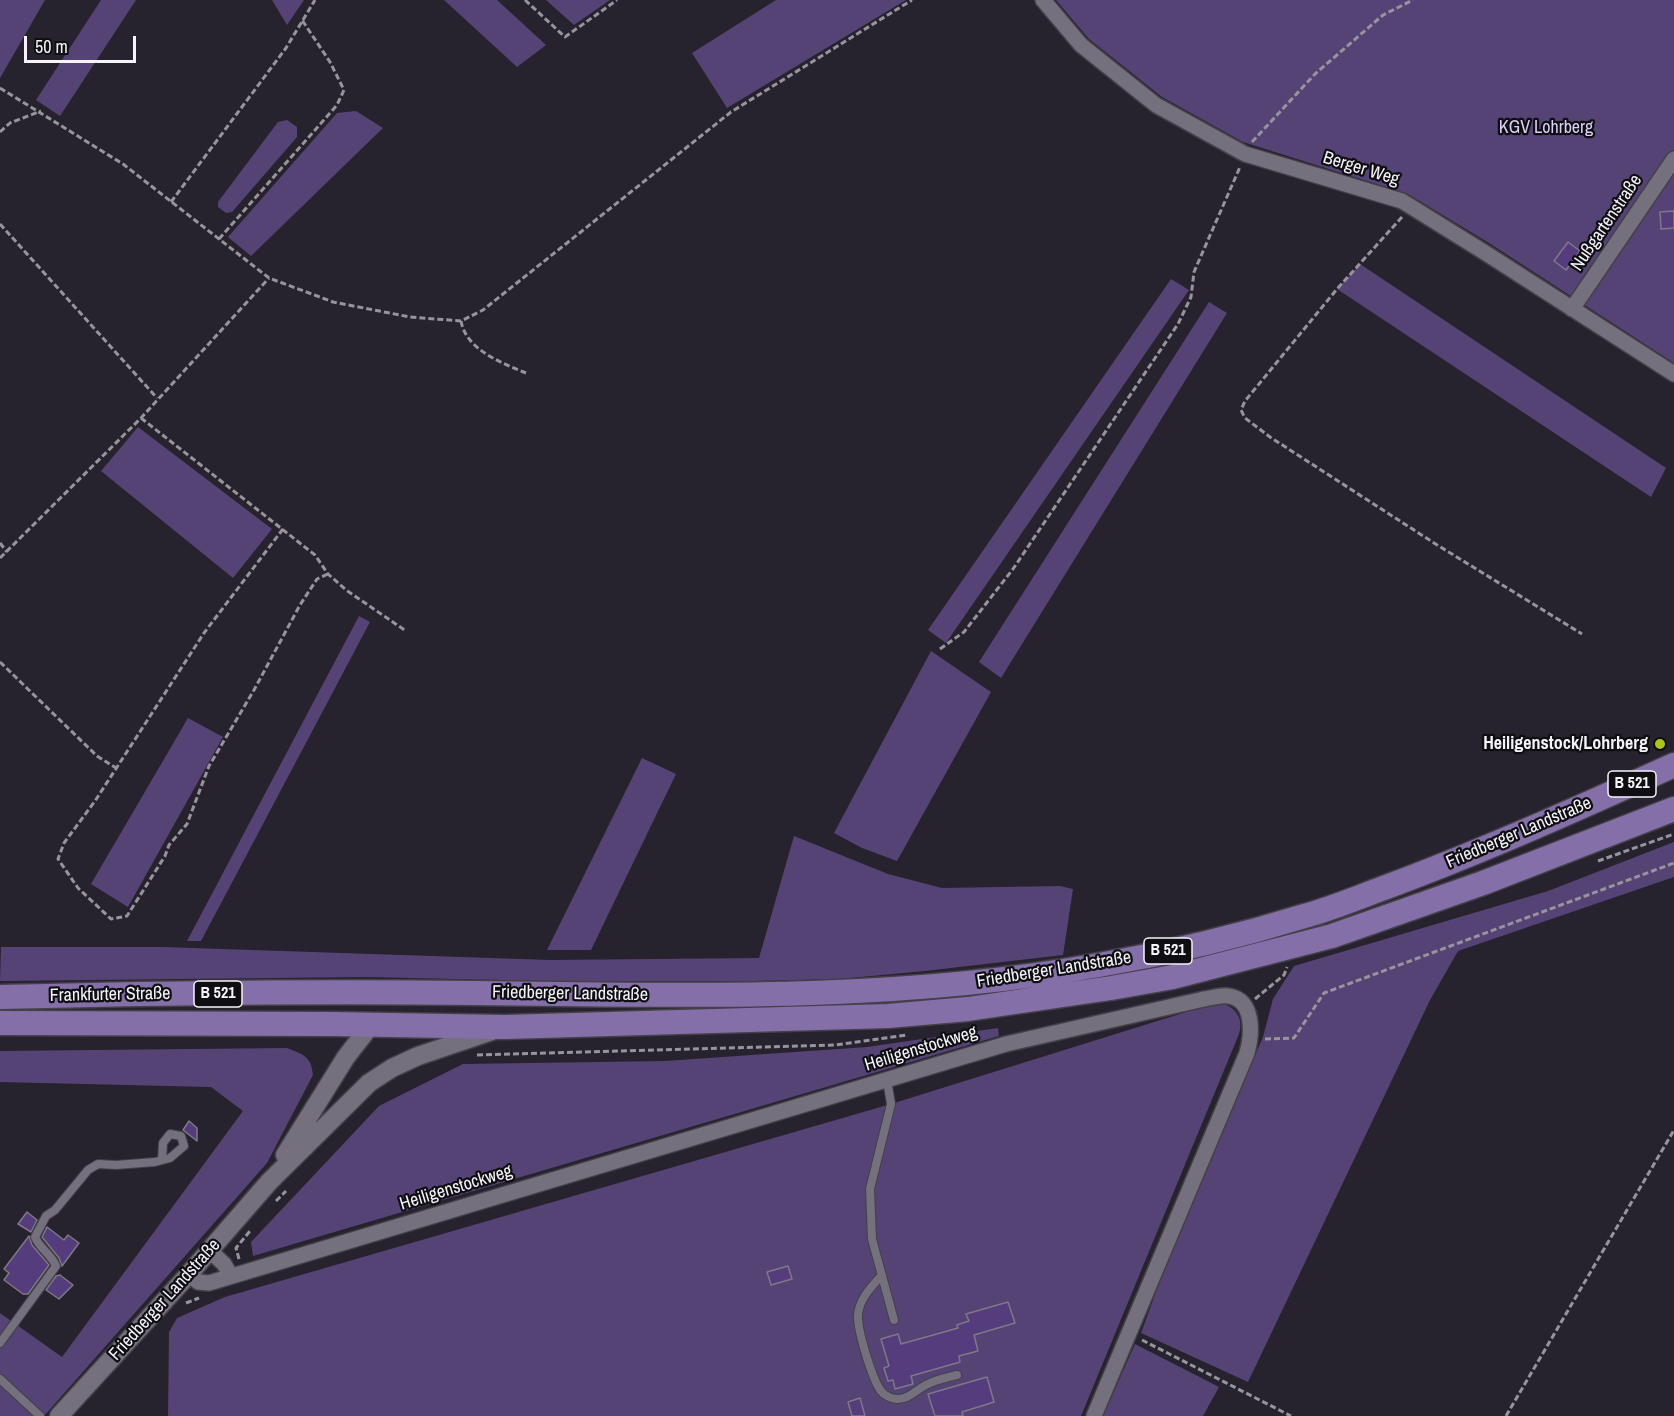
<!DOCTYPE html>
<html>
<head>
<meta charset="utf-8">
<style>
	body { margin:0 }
	#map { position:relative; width:1674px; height:1416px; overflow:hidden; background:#27232e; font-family:"Archivo Narrow",sans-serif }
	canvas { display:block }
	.scale { position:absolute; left:24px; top:36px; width:112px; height:27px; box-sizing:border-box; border:3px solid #f6f4fb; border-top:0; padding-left:8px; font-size:18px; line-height:21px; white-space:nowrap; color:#f6f4fb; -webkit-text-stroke:4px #0f0e12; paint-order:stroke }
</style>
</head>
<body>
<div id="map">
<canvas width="1674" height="1416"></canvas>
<div class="scale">50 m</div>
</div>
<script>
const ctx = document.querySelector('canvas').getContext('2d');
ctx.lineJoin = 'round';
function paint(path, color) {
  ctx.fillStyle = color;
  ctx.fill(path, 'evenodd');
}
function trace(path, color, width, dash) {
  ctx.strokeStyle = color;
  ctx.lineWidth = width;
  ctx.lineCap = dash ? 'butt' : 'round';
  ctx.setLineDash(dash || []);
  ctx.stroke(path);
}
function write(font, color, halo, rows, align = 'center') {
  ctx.font = font + ' "Archivo Narrow",sans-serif';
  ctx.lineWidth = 4.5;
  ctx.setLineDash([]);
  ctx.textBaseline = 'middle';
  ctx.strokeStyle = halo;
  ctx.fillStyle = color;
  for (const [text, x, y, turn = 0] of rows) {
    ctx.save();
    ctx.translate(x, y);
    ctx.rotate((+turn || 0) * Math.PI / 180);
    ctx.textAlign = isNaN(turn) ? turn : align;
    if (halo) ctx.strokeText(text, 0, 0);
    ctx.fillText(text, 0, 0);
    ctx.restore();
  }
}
const green = new Path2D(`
	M0,0h45l-45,78z
	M101,0h35l-76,116 -24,-16z
	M272,0h32l-17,25z
	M444,0h53l49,45 -29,22z
	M546,0h64l-36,25z
	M776,0h130l-179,108 -35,-55z
	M1056,0h618v363l-185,-120 -81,-49 -165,-52 -81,-45 -73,-58z
	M356,111l27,17 -132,128 -23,-19 109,-124z
	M287,120l10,7v10l-65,75 -6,1 -8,-6v-5l60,-80z
	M1360,264l306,204 -15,29 -314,-208z
	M1171,279l18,11 -243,353 -18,-13z
	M1209,302l18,11 -226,365 -22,-16z
	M138,427l134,102 -39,49 -132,-107z
	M359,616l11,6 -169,319h-14z
	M931,651l60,41 -94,169 -35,-13 -28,-15z
	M188,718l35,19 -95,170 -37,-23z
	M642,758l34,16 -85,176h-44z
	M794,836l94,38 54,14 118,-2 13,3 -10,66 -138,16 -86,8 -84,2h-212l-177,-4 -366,4 1,-34h162l387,13 209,-2z
	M1674,842v35l-216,74 -28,49 -182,382 -107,-49 36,-99 86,-197 10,-38 21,-33 254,-75z
	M1221,1003c15,4 23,16 18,31l-158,382h-913l1,-84 8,-14 48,-21 666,-193 321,-100z
	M998,1028l1,8 -746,220 -2,-14 128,-136 84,-42 202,-3 202,-14z
	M287,1048c17,7 24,8 26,27l-46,88 -223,253h-44v-103l62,44 181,-246 -32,-24 -211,-5v-31z
	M1135,1344l84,43 -16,29h-100z`);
const building = new Path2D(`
	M1674,211v17l-13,1 -1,-17z
	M1568,242l12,9 -14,19 -12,-9z
	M189,1121l8,7v13l-14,-11z
	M27,1212l10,8 -6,12 -13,-8z
	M47,1227l17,13 4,-5 11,8 -17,23 -3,-8 -17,-21z
	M29,1236l3,9 17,20 -21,29h-5l-19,-14 5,-7 -5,-4z
	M788,1266l4,13 -21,6 -4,-13z
	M60,1275l13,10 -14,14 -13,-9 10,-14z
	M1008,1302l7,21 -41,12 4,16 -19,5 1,6 -49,14 2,8 -18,5 -2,-9 -5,1 -4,-13 5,-2 -8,-27 17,-5 3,10 50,-14 7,-2 -1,-3 12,-4 -3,-7z
	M987,1377l7,25 -32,10 1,4h-28l-7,-22z
	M860,1398l5,18h-13l-4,-14z`);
const path = new Path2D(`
	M525,0l40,37 52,-37
	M0,88l123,76 146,114 64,24 77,15 51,4 22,-11 248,-198 181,-112
	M0,132l10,-9 31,-12
	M1252,142l63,-68 30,-26 38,-33 30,-15
	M171,202l115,-154 29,-48
	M1402,217l-65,72 -92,112 -4,9 4,8 25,19 164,106 148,91
	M0,224l157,174
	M219,239l118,-134 7,-15 -14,-28 -28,-42
	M461,321c5,29 41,42 65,52
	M141,418l174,137 13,19 18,16 60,41
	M283,529l-79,104 -109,168 -31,42 -6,16 20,29 33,31 16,-3 38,-60 4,-11 18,-21 22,-58 45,-76 46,-85 17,-26 11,-5
	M0,543l7,9
	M0,558l141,-140 128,-140
	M940,649l24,-17 49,-63 165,-245 13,-27 3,-25 46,-105
	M0,662l97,94 19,12
	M1598,861l76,-27
	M1255,999l29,-24 3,-8
	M1265,1039l29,-1 30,-45 350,-130
	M477,1055l358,-10 72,-10
	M276,1201l10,-10
	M239,1259l-3,-11 14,-17
	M186,1303l13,-5
	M1142,1340l149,76
	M1506,1416l168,-286`);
const service = new Path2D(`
	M887,1080l4,24 -21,85 2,50 22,81
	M882,1275c-10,11 -23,24 -24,40 -1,14 14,64 23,76 3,4 10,8 16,8 12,1 22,-12 33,-16 9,-4 18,-6 27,-8
	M0,1343l56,-77c-5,-12 -16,-17 -21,-29l11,-21 9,-6 33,-40 10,-6 18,1 39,-3 15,-4 14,-12 -3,-10 -11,-2 -7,9 -1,17
	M0,1379l40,37`);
const minor = new Path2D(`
	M1043,0l38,45 75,60 89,49 157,47 82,51 190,122
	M1572,309l102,-150
	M210,1251l14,13 7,12
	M189,1274l9,8 11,1 797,-239 198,-45c7,-1 17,-4 24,-3 27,3 24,39 19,57l-153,363`);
const tertiary = new Path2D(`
	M285,1155l61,-98 25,-32
	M59,1416l130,-142 80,-92 100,-99 23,-15 26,-12 74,-25`);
const primary = new Path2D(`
	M0,997c157,-4 315,-6 473,-4 209,2 420,9 626,-28 71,-12 141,-29 209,-50 25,-7 49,-17 73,-26 100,-37 196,-80 293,-124
	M0,1023l331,1 174,3 383,-11 80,-7 143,-21 62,-11 159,-41 151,-53 191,-74`);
const markers = [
	[1660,744,6,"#abc616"]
];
const shields = [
	[1632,784,48],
	[1168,951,48],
	[218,994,48]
];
const shieldNames = [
	["B 521",1632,784],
	["B 521",1168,951],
	["B 521",218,994]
];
const parkNames = [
	["KGV Lohrberg",1546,128]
];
const streetNames = [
	["Berger Weg",1361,169,17],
	["Nußgartenstraße",1607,223,-56],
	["Friedberger Landstraße",1519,833,-23],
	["Friedberger Landstraße",1054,970,-9],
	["Friedberger Landstraße",570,994,1],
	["Frankfurter Straße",110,995,-1],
	["Heiligenstockweg",921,1049,-17],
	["Heiligenstockweg",456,1188,-17],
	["Friedberger Landstraße",165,1300,-48]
];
const poiNames = [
	["Heiligenstock/Lohrberg",1648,744]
];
paint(green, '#554376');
paint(building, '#553c7d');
trace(building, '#7d7986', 1.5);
trace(service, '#434048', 10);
trace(minor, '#434048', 18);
trace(tertiary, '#434048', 21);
trace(primary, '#434048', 27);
trace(path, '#97949d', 3, [6, 3]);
trace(service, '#74707d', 8);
trace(minor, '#74707d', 15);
trace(tertiary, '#74707d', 18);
trace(primary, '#846fa9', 24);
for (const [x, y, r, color] of markers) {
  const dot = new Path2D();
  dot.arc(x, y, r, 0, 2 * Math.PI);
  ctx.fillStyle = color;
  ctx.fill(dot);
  trace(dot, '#0f0e12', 2);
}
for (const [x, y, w] of shields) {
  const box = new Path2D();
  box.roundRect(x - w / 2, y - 13, w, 26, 4.5);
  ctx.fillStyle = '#0f0e12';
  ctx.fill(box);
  trace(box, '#f6f4fb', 1.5);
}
write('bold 16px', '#f6f4fb', null, shieldNames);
write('18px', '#ddd1f8', '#0f0e12', parkNames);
write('18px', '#f6f4fb', '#0f0e12', streetNames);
write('bold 18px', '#f6f4fb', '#0f0e12', poiNames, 'right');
</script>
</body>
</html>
